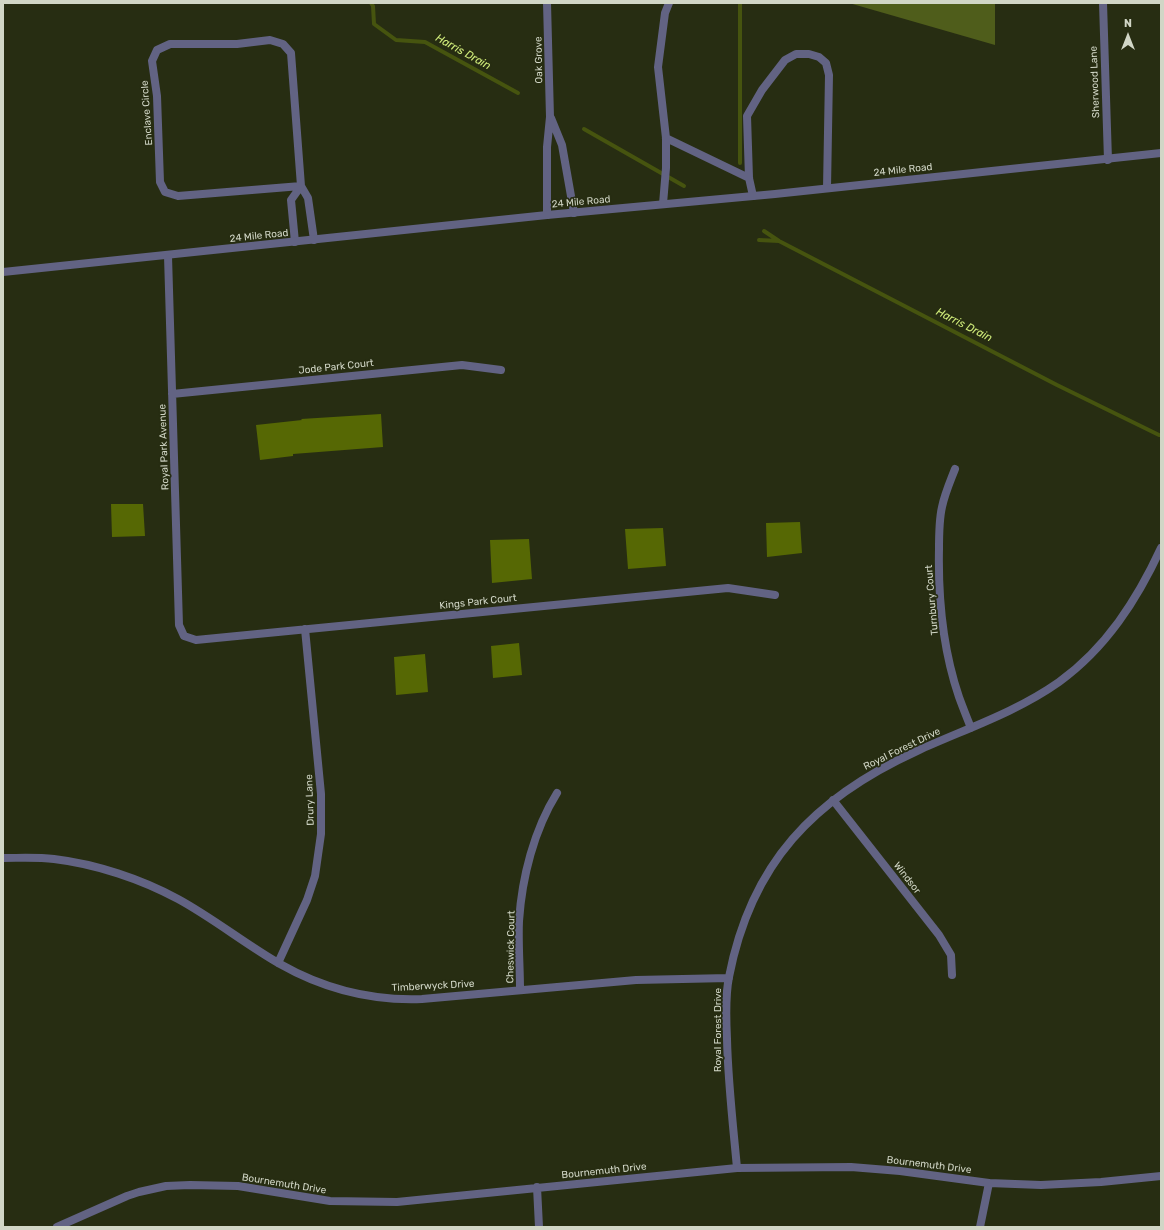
<!DOCTYPE html>
<html>
<head>
<meta charset="utf-8">
<style>
	body { margin:0 }
	#map { position:relative; width:1164px; height:1230px; overflow:hidden; background:#272d12; font-family:Rubik,sans-serif }
	canvas { display:block }
	.frame { position:absolute; inset:0; border:4px solid #d1d6c6; pointer-events:none }
	.north { position:absolute; left:1108px; top:16px; width:40px; height:40px; -webkit-text-stroke:3px #272d12; paint-order:stroke; rotate:0deg; font-size:11px; font-weight:700; line-height:16px; text-align:center; color:#d1d6c6 }
	.north::after { content:''; display:block; margin:auto; width:14px; height:18px; background:#d1d6c6; clip-path:polygon(50% 0,100% 100%,50% 72%,0 100%) }
</style>
</head>
<body>
<div id="map">
<canvas width="1164" height="1230"></canvas>
<div class="frame"></div>
<div class="north">N</div>
</div>
<script>
const ctx = document.querySelector('canvas').getContext('2d');
ctx.lineJoin = 'round';
function paint(path, color) {
  ctx.fillStyle = color;
  ctx.fill(path, 'evenodd');
}
function trace(path, color, width, dash) {
  ctx.strokeStyle = color;
  ctx.lineWidth = width;
  ctx.lineCap = dash ? 'butt' : 'round';
  ctx.setLineDash(dash || []);
  ctx.stroke(path);
}
function write(font, color, halo, rows, align = 'center') {
  ctx.font = font + ' Rubik,sans-serif';
  ctx.lineWidth = 3.5;
  ctx.setLineDash([]);
  ctx.textBaseline = 'middle';
  ctx.strokeStyle = halo;
  ctx.fillStyle = color;
  for (const [text, x, y, turn = 0] of rows) {
    ctx.save();
    ctx.translate(x, y);
    ctx.rotate((+turn || 0) * Math.PI / 180);
    ctx.textAlign = isNaN(turn) ? turn : align;
    if (halo) ctx.strokeText(text, 0, 0);
    ctx.fillText(text, 0, 0);
    ctx.restore();
  }
}
const forest = new Path2D(`
	M849,3h146v42z`);
const stream = new Path2D(`
	M371,3l2,3 1,18 22,16 29,2 93,51
	M584,129l100,57
	M740,163v-160
	M764,231l15,10 278,144 102,50
	M759,240l20,1`);
const building = new Path2D(`
	M381,414l2,33 -90,7v2l-33,4 -4,-35 46,-5 -1,-1z
	M111,504h32l2,32 -33,1z
	M800,522l2,31 -35,4 -1,-34z
	M663,528l3,38 -38,3 -3,-40z
	M529,539l3,40 -40,4 -2,-43z
	M519,643l3,32 -29,3 -2,-32z
	M425,654l3,38 -32,3 -2,-38z`);
const service = new Path2D(`
	M666,138l83,40
	M753,196l-4,-18 -2,-62 15,-26 23,-30 11,-6h13l10,3 7,6 3,12 -2,113
	M663,204l3,-36v-30l-8,-71 7,-54 4,-10`);
const minor = new Path2D(`
	M1103,3l5,157
	M551,118l11,27 12,68
	M301,186l-123,10 -13,-4 -5,-10 -3,-86 -5,-35 5,-11 13,-6h67l33,-4 13,4 8,9 10,133 7,12 6,42
	M547,215v-68l3,-30 -3,-114
	M295,242l-4,-42 10,-14
	M168,256l11,369 5,11 12,4 532,-52 47,7
	M172,394l290,-29 39,5
	M955,469c-5,13 -10,24 -13,38 -3,13 -3,28 -3,42 -1,49 4,101 20,148 4,11 8,21 12,31
	M833,800l106,135 12,20 1,20
	M3,858c17,0 34,-1 51,1 42,5 87,20 124,40 35,19 67,45 102,65 44,25 91,37 142,35l214,-19 93,-2
	M278,963l29,-63 8,-24 6,-42v-40l-16,-165
	M520,989c0,-22 -2,-45 -1,-68 3,-44 15,-91 38,-128
	M737,1168c-4,-43 -9,-86 -10,-129 -1,-20 -2,-42 2,-62 22,-114 85,-179 188,-226 48,-22 98,-38 142,-69 47,-34 78,-82 102,-134
	M537,1187l2,40
	M57,1227l70,-31 12,-4 27,-6 24,-1 48,1 92,15 67,1 340,-34 114,-1 49,4 89,12 52,2 60,-3 60,-6
	M980,1227l9,-44`);
const tertiary = new Path2D(`
	M3,272l544,-57 228,-21 386,-41`);
const streetNames = [
	["Oak Grove",539,60,-91],
	["Sherwood Lane",1095,82,-92],
	["Enclave Circle",147,113,-94],
	["24 Mile Road",903,170,-6],
	["24 Mile Road",581,202,-5],
	["24 Mile Road",259,236,-6],
	["Jode Park Court",336,367,-6],
	["Royal Park Avenue",164,447,-92],
	["Turnbury Court",932,600,-95],
	["Kings Park Court",478,602,-6],
	["Royal Forest Drive",902,749,-26],
	["Drury Lane",310,800,-92],
	["Windsor",907,878,52],
	["Cheswick Court",511,947,-89],
	["Timberwyck Drive",433,986,-3],
	["Royal Forest Drive",718,1030,-90],
	["Bournemuth Drive",929,1165,7],
	["Bournemuth Drive",604,1171,-6],
	["Bournemuth Drive",284,1184,9]
];
const waterNames = [
	["Harris Drain",463,52,29],
	["Harris Drain",964,325,27]
];
paint(forest, '#4f5d1b');
trace(stream, '#46540f', 4);
paint(building, '#566804');
trace(service, '#626383', 8);
trace(minor, '#626383', 8);
trace(tertiary, '#626383', 8);
write('10px', '#d1d6c6', '#272d12', streetNames);
write('italic 11px', '#d1ed7b', '#272d12', waterNames);
</script>
</body>
</html>
